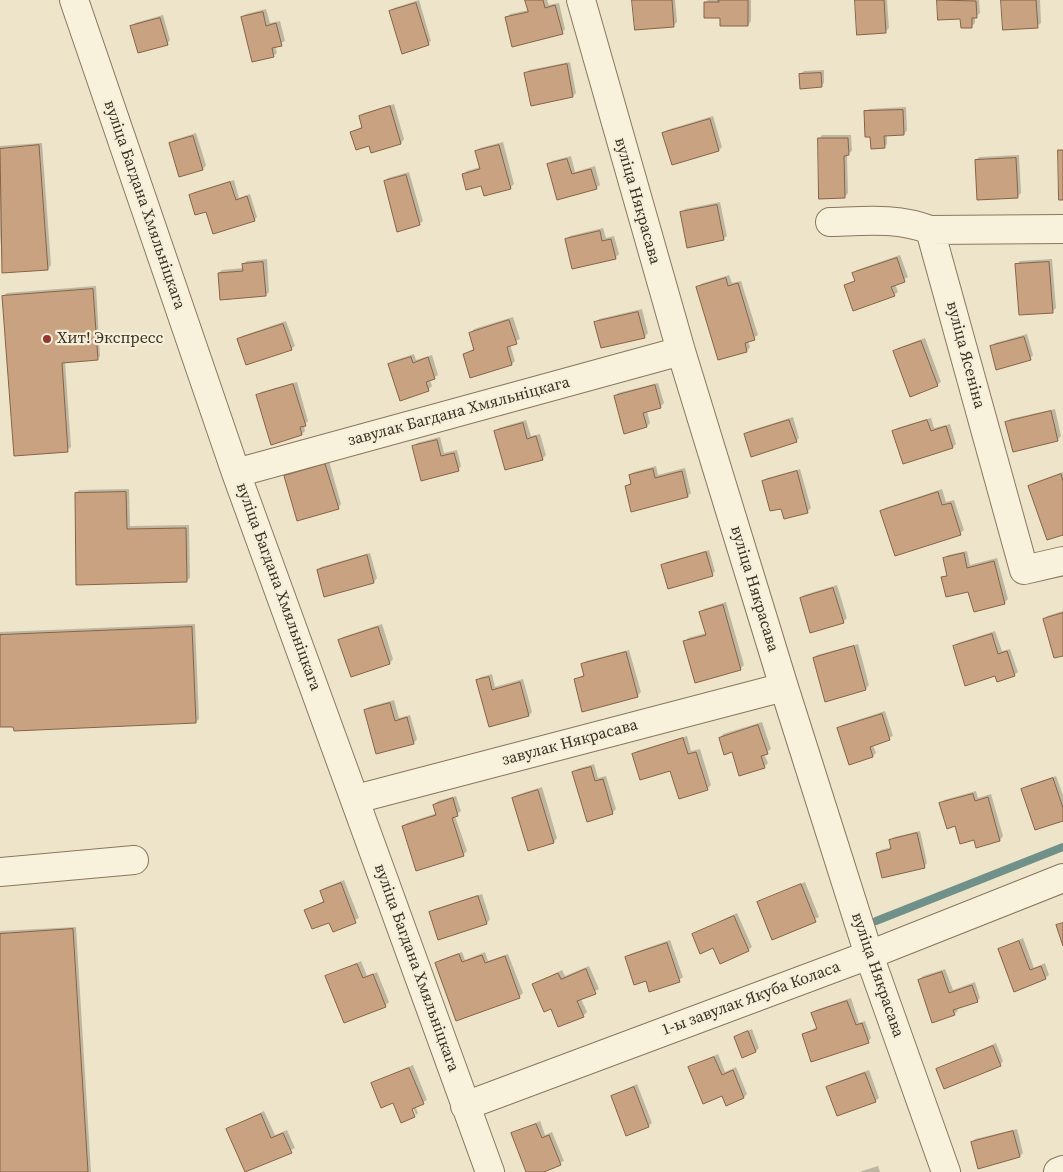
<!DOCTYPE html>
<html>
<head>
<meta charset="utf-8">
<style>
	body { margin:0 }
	canvas { display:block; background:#ede4c9 }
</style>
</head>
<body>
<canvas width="1063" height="1172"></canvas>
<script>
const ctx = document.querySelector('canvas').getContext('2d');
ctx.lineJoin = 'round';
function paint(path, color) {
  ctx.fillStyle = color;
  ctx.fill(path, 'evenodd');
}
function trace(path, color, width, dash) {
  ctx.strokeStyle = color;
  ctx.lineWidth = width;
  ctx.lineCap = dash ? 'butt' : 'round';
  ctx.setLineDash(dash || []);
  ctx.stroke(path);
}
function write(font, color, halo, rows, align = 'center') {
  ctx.font = font + ' "Source Serif 4",serif';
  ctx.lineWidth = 4.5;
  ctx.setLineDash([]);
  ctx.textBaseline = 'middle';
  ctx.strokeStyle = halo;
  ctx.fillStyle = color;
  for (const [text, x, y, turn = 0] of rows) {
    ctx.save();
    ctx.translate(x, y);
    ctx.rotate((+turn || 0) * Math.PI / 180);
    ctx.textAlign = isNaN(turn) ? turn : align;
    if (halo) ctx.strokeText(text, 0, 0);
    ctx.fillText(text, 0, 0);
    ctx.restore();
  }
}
const shadow = new Path2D(`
	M419,0l12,41 -3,3 -37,-33 3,-3z
	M526,0h21l2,5 10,-2 6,26 -3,4 -56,-15 4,-4 19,-4z
	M634,0h41l2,22 -4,4z
	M708,0h43v21l-3,4 -27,-8 -16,-14z
	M856,0h31l2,28 -4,4z
	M939,0h40l1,13 -5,4v6l-3,3 -11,-9 -22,1z
	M1003,0h37l1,23 -4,3z
	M266,9l4,14 10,-2 5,20 -10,5 2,7 -4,3 -31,-39 4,-3z
	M163,15l7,25 -3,4 -36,-17 4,-4z
	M570,62l6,31 -3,3 -47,-22 3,-4z
	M824,70v13l-3,3 -21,-12 4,-3z
	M394,104l10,35 -3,4 -29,8 -2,-6 -18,-13 11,-6 -3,-10 4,-3z
	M906,107l1,23 -3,4h-17v10l-3,3 -13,-11 -5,-24 3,-3z
	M713,116l9,31 -3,3 -56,-17 4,-3z
	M196,133l10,32 -3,4 -23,7 -10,-33 4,-3z
	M822,135h29l1,16 -5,3 1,39 -3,4 -26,-58z
	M503,142l11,42 -3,3 -26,8 -3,-10 -19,-11 4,-3 13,-4 -4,-15 4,-4z
	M42,143l9,122 -3,4 -45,3 -3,-37v-89z
	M1019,155l2,38 -4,4 -41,-37 3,-3z
	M571,156l4,16 20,-6 5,19 -4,3 -48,-23 4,-4z
	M409,172l14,49 -4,3 -34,-43 3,-3z
	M234,180l5,18 11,-4 7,23 -3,3 -47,-10 -17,-15 4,-3z
	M720,202l7,34 -4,3 -42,-26 4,-4z
	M603,228l3,10 8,-2 5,18 -4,4 -49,-19 4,-3z
	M900,255l8,22 -13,7 3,8 -4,3 -49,-10 11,-5 -3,-6 4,-4z
	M267,259l2,33 -3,3 -47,-22 3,-3 22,-2 -1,-4 4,-3z
	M1052,259l4,49 -3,3 -37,-46 4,-4z
	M729,275l3,8 9,-2 17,54 -10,6 2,6 -3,4 -28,8 -22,-71 4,-4z
	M96,286l4,70 -3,3 -32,3 6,85 -4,3 -64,-154 4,-3z
	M642,309l6,24 -4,4 -48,-14 3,-4z
	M513,317l7,22 -10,5 5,17 -3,3 -48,-10 11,-6 -4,-15 3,-4z
	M286,321l9,25 -4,3 -52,-10 3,-3z
	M1027,334l6,21 -3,4 -39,-12 4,-4z
	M925,338l16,44 -4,3 -42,-34 3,-3z
	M414,354l2,6 16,-5 6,20 -8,5 2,6 -3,3 -28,10 -12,-34 4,-4z
	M297,382l11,39 -4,4 1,6 -3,3 -44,-38 3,-4z
	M658,383l6,20 -4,4 -13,4 3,12 -3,3 -32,-29 3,-4z
	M1055,409l6,27 -3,3 -44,11 -7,-27 3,-4z
	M793,417l6,21 -3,3 -51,-7 4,-3z
	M931,418l3,10 16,-4 6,20 -3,3 -49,16 -10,-31 3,-4z
	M526,420l5,16 9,-2 6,21 -4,4 -47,-27 4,-4z
	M440,437l4,16 13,-3 4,16 -3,4 -44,-23 3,-4z
	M329,461l12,43 -3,4 -52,-32 3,-3z
	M656,466l2,9 27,-7 6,25 -3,3 -62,-10 6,-4 -2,-7 4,-3z
	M800,469l11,39 -4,4 -26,-5 -18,-26 4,-3z
	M1063,472v61l-33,-47 3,-3z
	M129,489l1,37 59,-1 1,53 -4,3 -110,-88 3,-3z
	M942,489l4,13 8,-2 10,30 -4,3 -79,-22 4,-3z
	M709,550l6,21 -3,4 -49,-9 3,-4z
	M967,551l3,14 27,-7 11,41 -4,4 -61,-25 5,-4 -4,-15 4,-4z
	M370,553l7,25 -3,4 -49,13 -7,-25 3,-3z
	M837,585l10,33 -4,4 -42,-24 3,-3z
	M726,602l18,63 -4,4 -56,-27 4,-4 18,-5 -5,-21 3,-3z
	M1063,611v43l-19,-35 3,-3z
	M195,624l4,95 -3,3 -196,4v-94z
	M382,624l11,35 -3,4 -39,13 -11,-35 3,-4z
	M995,631l7,20 8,-2 8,23 -4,3h-18l-42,-28 4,-4z
	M858,644l11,41 -3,4 -41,11 -11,-42 3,-3z
	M629,650l12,42 -3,3 -55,16 -8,-31 10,-6 -3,-9 4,-4z
	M492,674l3,13 28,-8 9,33 -3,3 -52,-35 4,-3z
	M394,700l5,18 11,-3 7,24 -3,4 -49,-33 4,-3z
	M885,711l8,25 -20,9 3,8 -3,3 -35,-27 4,-4z
	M762,722l9,27 -7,5 4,9 -4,4 -32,-16 -12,-13 3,-4z
	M687,736l4,15 9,-2 11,36 -4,4 -36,-19 -37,-16 3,-3z
	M594,764l4,14 8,-2 10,33 -3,3 -25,8 -14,-47 3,-4z
	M1056,776l7,19v24l-41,-30 4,-3z
	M542,787l15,51 -3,4 -26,8 -15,-52 4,-3z
	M976,791l2,7 13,-4 12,42 -3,4 -25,-2 -19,-13 -15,-21 3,-4z
	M456,796l5,15 -6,5 12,35 -4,4 -60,-29 4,-3 30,-10 -3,-8 4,-4z
	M920,831l7,32 -3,4 -47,-14 4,-3 11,-3 -1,-7 3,-3z
	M344,880l15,38 -26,12 -3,-9 -24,-11 19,-10 -4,-9 3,-3z
	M805,882l14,35 -46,21 -14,-36z
	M482,894l8,25 -3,4 -48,16 -8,-26 3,-4z
	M737,913l15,34 -4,3 -34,-3 -21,-13z
	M76,927l15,245h-91v-241z
	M1023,938l11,30 11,-5 4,12 -4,3 -30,12 -16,-41z
	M670,940l13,37 -4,3h-32l-21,-23 4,-3z
	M462,952l3,8 20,-8 3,9 20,-7 15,39 -4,4 -82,-34 3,-3z
	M361,961l6,15 10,-4 12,30 -4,4 -58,-29z
	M589,966l10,23 -18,10 6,13 -4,4 -32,-8 -17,-24 28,-14 3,6z
	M945,969l8,21 22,-8 5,16 -3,3 -20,7 1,3 -4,3 -35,-34 4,-4z
	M851,998l8,25 6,-2 6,17 -3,4 -65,-8 14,-7 -4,-14 3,-3z
	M752,1029l7,19 -3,3 -21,-14z
	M996,1043l7,18 -3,4 -62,4z
	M718,1054l7,18 11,-5 11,27 -3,3 -22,-2 -32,-28z
	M413,1065l14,35 -12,6 3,7 -2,2 -5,-12 -18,-2 -21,-18z
	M869,1070l10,28 -4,3 -48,-14 4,-3z
	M637,1084l15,39 -4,3 -36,-30z
	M264,1111l11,24 12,-5 8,18 -49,24 -18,-43z
	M540,1121l5,14 7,-3 12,29 -24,11h-12l-15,-38z
	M1017,1129l6,24 -3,3 -48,-13 3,-4z
	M878,1166l2,6h-19l1,-1z`);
const stream = new Path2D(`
	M876,921l187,-74`);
const building = new Path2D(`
	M525,0h18l2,8 10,-3 8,29 -51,13 -7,-30 23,-5z
	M632,0h40l2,27 -39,3z
	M718,0h30v26h-28v-8h-16v-16h15z
	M855,0h29l2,33 -29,2z
	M937,0l39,1 1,17h-5v10h-11l-1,-9 -22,1z
	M1001,0h35l2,28 -35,2z
	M416,3l13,42 -27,9 -13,-43z
	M263,12l3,14 10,-3 6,23 -10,2 2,9 -22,5 -11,-45z
	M160,18l8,27 -30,8 -8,-27z
	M567,64l6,33 -42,9 -7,-33z
	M821,73l1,14 -22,2 -1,-15z
	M390,106l11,38 -30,9 -2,-7 -13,4 -6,-18 12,-4 -3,-12z
	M903,110l1,25 -20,1 1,12 -14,1 -1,-12h-5l-1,-26z
	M710,119l9,32 -47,14 -10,-32z
	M193,136l10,34 -24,7 -10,-34z
	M818,138h30l1,17 -5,1 1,42 -26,1z
	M39,145l9,125 -46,3 -2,-124z
	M499,145l12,44 -27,7 -3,-10 -15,4 -4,-16 18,-5 -5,-18z
	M1058,150h5v50h-4z
	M1016,158l2,40 -41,2 -2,-40z
	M567,159l5,15 19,-5 6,20 -40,11 -10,-36z
	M406,175l14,50 -23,7 -13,-51z
	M230,182l6,18 11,-4 8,25 -42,13 -7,-22 -11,3 -6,-20z
	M717,205l7,35 -37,8 -7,-36z
	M600,231l2,10 9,-2 5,20 -44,10 -7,-30z
	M897,258l8,24 -14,5 4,9 -42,15 -9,-26 11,-4 -3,-8z
	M263,262l3,34 -46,4 -2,-27 25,-2 -1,-7z
	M1049,262l4,51 -34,2 -4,-51z
	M726,278l2,8 10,-3 17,57 -10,3 2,9 -29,8 -22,-73z
	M93,289l5,71 -36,3 6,89 -54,4 -12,-160z
	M638,312l7,26 -44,10 -7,-26z
	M509,320l8,24 -10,3 5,18 -42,13 -7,-24 11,-4 -5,-17z
	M283,324l9,26 -46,15 -9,-26z
	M1024,337l7,23 -35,10 -6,-24z
	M921,341l17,45 -28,11 -17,-46z
	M411,357l2,6 15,-6 7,22 -9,3 3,9 -29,10 -12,-37z
	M293,384l13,42 -6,1 2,8 -31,10 -15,-50z
	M655,385l6,23 -18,5 4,14 -23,7 -10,-38z
	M1051,411l7,30 -45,11 -8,-30z
	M789,420l8,22 -46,15 -7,-23z
	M927,420l4,11 15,-5 7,22 -50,16 -11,-33z
	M523,423l4,16 9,-3 7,24 -38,10 -11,-39z
	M437,440l4,16 13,-3 5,18 -38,10 -9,-35z
	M325,464l14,45 -42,12 -13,-45z
	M653,469l2,9 27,-7 6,26 -57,15 -6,-26 6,-2 -2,-9z
	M797,471l11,42 -24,6 -3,-10 -11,2 -8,-30z
	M1061,474l2,7v54l-16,5 -19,-54z
	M126,492l1,37 59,-1 1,54 -111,3 -1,-92z
	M938,492l4,13 9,-2 10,32 -66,21 -15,-45z
	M706,552l7,24 -45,13 -7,-24z
	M964,553l3,15 27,-7 11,43 -31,8 -6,-20 -22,5 -5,-20 6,-1 -4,-18z
	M367,555l7,28 -50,14 -7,-27z
	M833,588l11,35 -34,10 -10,-35z
	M723,605l18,65 -46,13 -12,-42 23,-6 -7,-23z
	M1063,613v43l-9,2 -11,-39z
	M192,627l4,96 -182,8 -1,-4h-13v-92z
	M378,627l12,37 -39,13 -13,-37z
	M992,634l6,20 9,-3 8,25 -18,6 -2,-6 -30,10 -12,-40z
	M854,646l12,44 -41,12 -12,-44z
	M626,652l12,45 -56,15 -8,-33 10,-3 -3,-12z
	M489,677l3,13 28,-8 9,34 -40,11 -13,-47z
	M390,703l5,18 12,-4 7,27 -38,10 -12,-44z
	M882,714l8,26 -20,7 3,10 -24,8 -12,-37z
	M758,725l10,29 -7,2 4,12 -26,8 -7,-24 -8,3 -5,-17z
	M683,738l5,16 8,-2 12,38 -29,9 -9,-28 -30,9 -8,-26z
	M591,767l4,14 8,-2 10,35 -26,8 -15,-50z
	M1053,778l10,30v13l-28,9 -14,-41z
	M538,790l16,53 -26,8 -16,-53z
	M973,794l2,7 13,-4 12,44 -24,7 -2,-8 -14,4 -5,-18 -8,3 -8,-26z
	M453,798l5,18 -6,2 12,38 -48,15 -14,-45 34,-11 -3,-10z
	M917,833l8,35 -43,10 -6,-25 15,-4 -2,-9z
	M341,883l15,40 -23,9 -4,-9 -17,6 -8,-19 20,-8 -4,-11z
	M801,884l15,38 -44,18 -15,-38z
	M478,896l9,28 -49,16 -9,-28z
	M734,916l15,35 -29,13 -7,-16 -13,6 -8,-20z
	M1063,923v23l-7,-21z
	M73,929l15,243h-88v-238z
	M1019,941l11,29 11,-4 5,13 -32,13 -16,-43z
	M667,943l13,39 -31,10 -3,-11 -12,4 -9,-28z
	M459,954l3,8 20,-7 3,8 20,-7 15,42 -64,23 -21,-58z
	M357,964l6,14 10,-4 13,33 -42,16 -19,-47z
	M586,969l10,25 -19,7 7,16 -26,10 -7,-18 -7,3 -12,-28 26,-11 3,6z
	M942,972l7,21 23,-8 6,17 -25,8 2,5 -23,8 -14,-43z
	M847,1001l9,24 6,-2 7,20 -58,19 -9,-28 15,-5 -6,-16z
	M748,1031l8,21 -14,6 -8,-21z
	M993,1046l8,20 -57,23 -8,-20z
	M714,1057l8,18 11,-5 11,28 -18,8 -4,-10 -19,8 -15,-37z
	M409,1068l15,36 -12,5 3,8 -14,6 -8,-20 -12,5 -10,-25z
	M865,1073l11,29 -39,14 -11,-29z
	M634,1087l15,40 -23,9 -15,-40z
	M261,1114l10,24 12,-5 9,20 -47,19 -19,-43z
	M536,1124l6,14 7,-3 12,30 -17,7h-18l-15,-39z
	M1013,1131l7,26 -42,12 -7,-27z`);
const minor = new Path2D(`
	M74,0l162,473 254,699
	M581,0l100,351 103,336 85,268 77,217
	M830,222c34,-1 68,-5 100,8
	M1063,229l-133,1 94,340 39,-9
	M236,473l445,-122
	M356,799l428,-112
	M0,872l134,-12
	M465,1106l404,-151 194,-77
	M1058,1172l5,-2`);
const markers = [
	[47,339,5,"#953631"]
];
const streetNames = [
	["вуліца Някрасава",637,201,74],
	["вуліца Багдана Хмяльніцкага",144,205,71],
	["вуліца Ясеніна",965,355,75],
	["завулак Багдана Хмяльніцкага",459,412,-15],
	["вуліца Багдана Хмяльніцкага",278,587,70],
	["вуліца Някрасава",754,589,73],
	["завулак Някрасава",570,743,-15],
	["вуліца Багдана Хмяльніцкага",416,968,70],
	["вуліца Някрасава",877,975,71],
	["1-ы завулак Якуба Коласа",751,999,-20]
];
const poiNames = [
	["Хит! Экспресс",57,339]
];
paint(shadow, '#0003');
trace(stream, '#70908a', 8);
paint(building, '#c9a381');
trace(building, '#876345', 1);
trace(minor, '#89775e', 30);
trace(minor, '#f8f1dc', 28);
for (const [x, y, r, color] of markers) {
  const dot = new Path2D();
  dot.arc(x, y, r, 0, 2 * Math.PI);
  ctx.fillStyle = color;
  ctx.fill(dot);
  trace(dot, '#f5eed8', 2);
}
write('16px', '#3a2f21', '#f5eed8', streetNames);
write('16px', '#3a2f21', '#f5eed8', poiNames, 'left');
</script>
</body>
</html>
